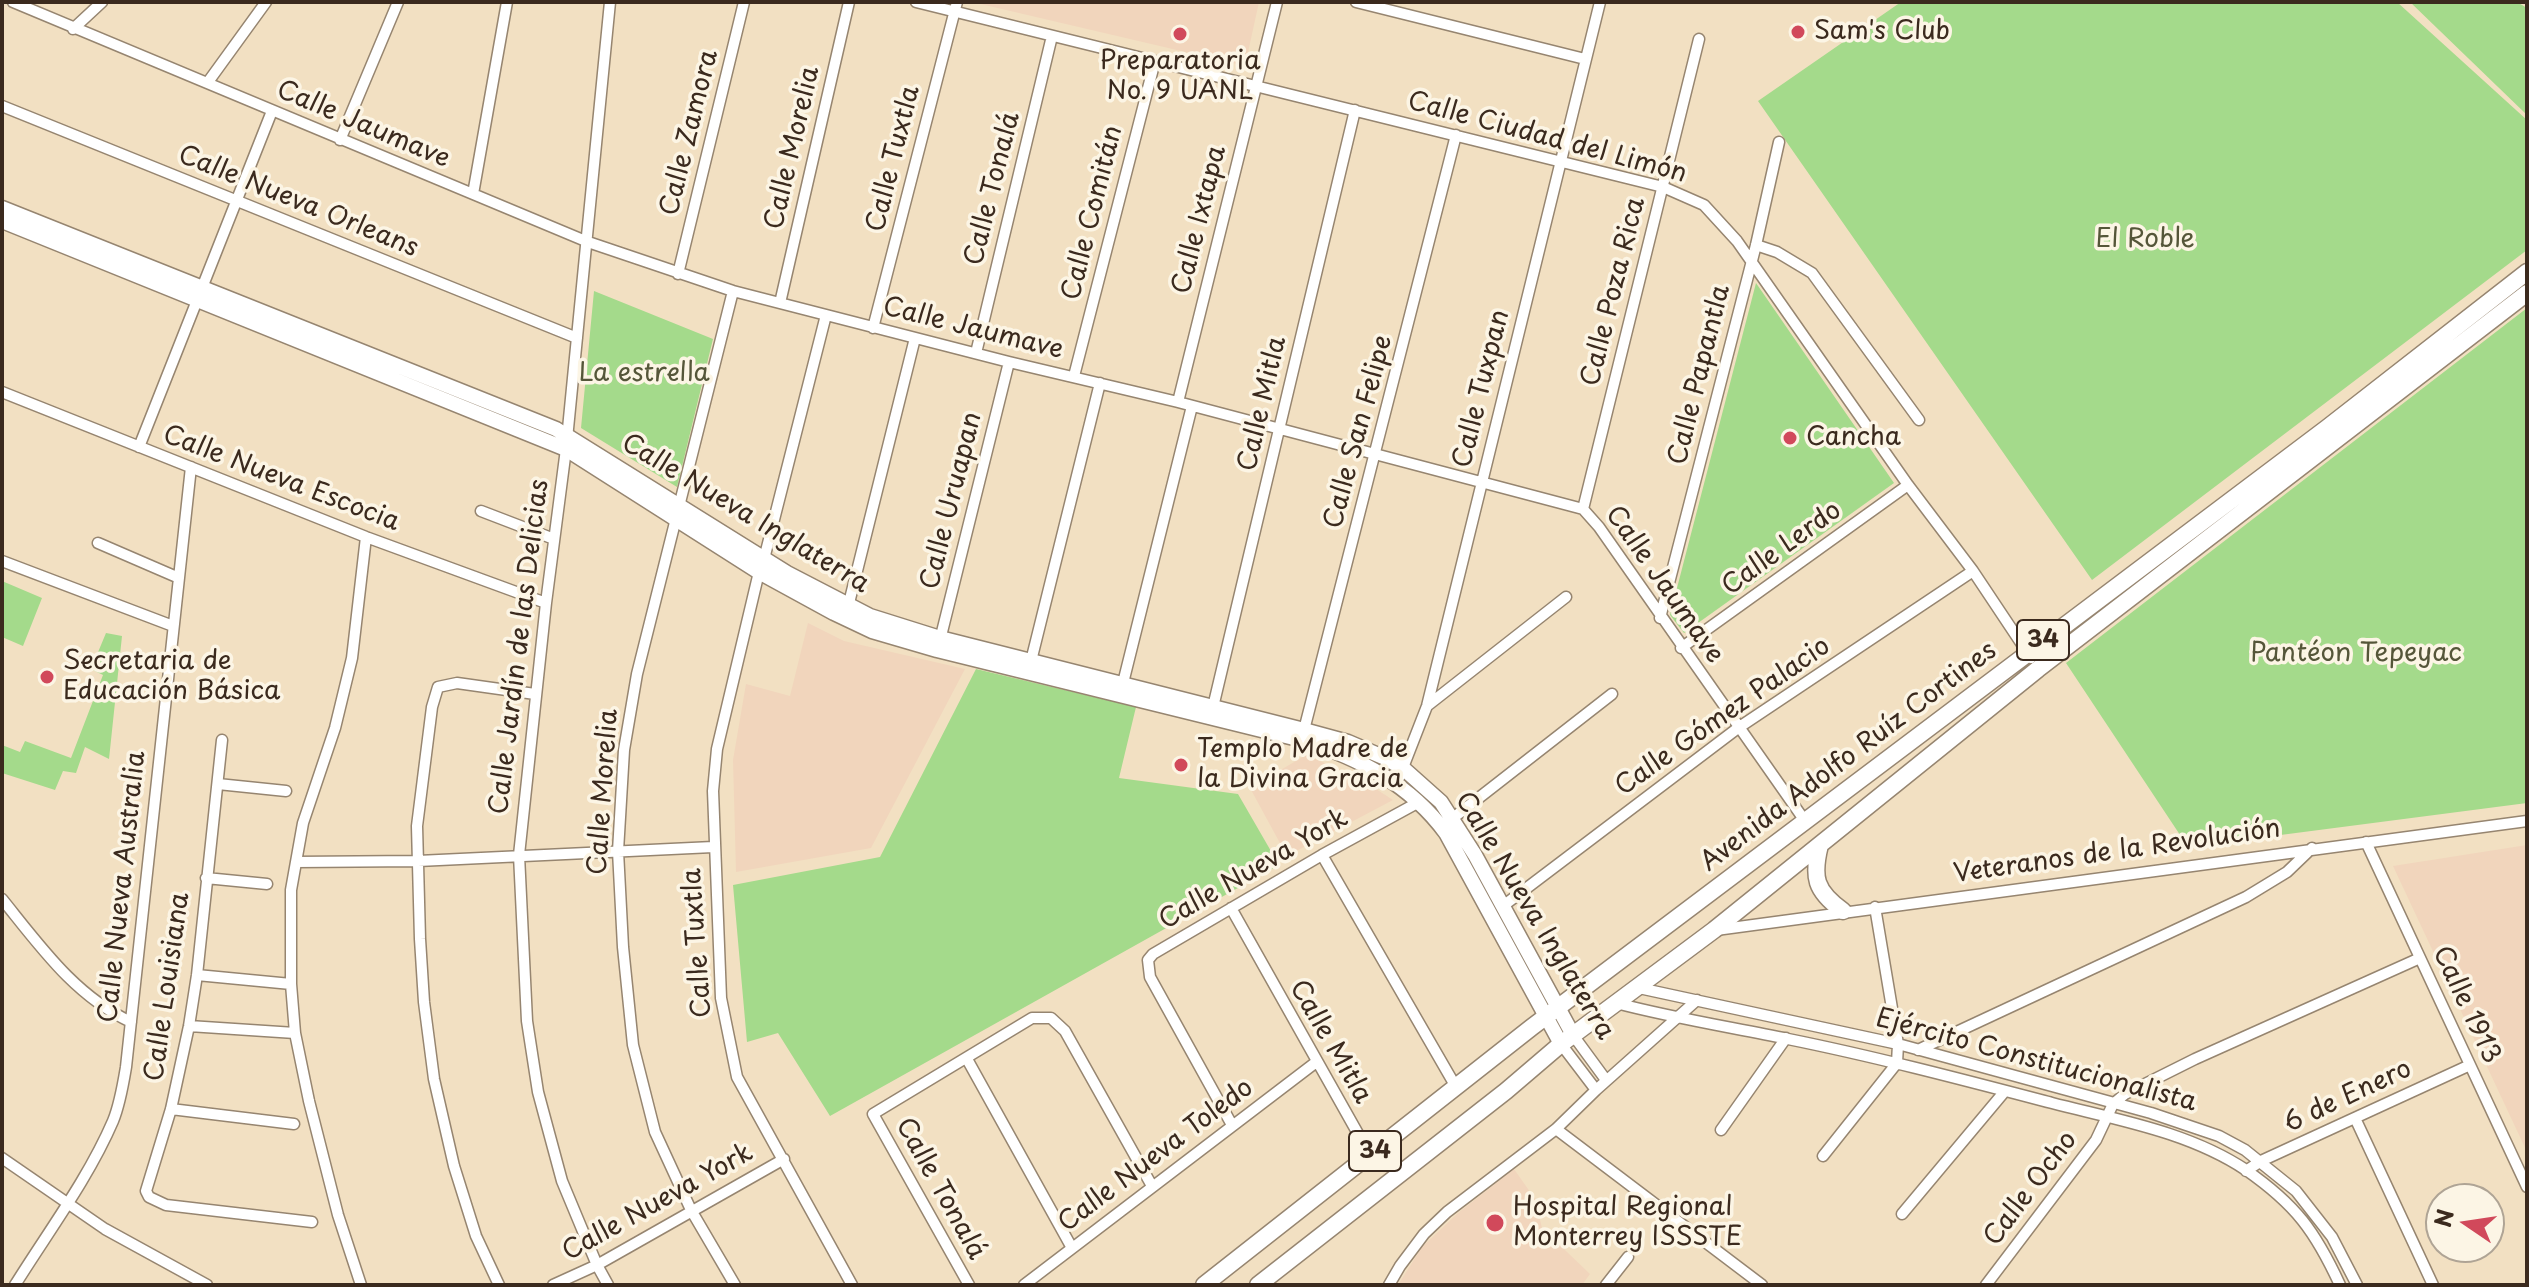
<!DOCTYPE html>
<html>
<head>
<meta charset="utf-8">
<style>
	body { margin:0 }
	#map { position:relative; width:2529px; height:1287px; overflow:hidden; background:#f2e0c2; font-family:"Playpen Sans",sans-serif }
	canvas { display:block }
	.frame { position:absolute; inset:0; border:4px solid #3b2a1e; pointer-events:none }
	.north { position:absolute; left:2425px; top:1183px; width:80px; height:80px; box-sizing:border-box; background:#fcf5e5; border:2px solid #afa495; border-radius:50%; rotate:283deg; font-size:22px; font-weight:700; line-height:32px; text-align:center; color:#3b2a1e }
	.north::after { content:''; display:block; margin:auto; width:28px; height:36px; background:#d1495b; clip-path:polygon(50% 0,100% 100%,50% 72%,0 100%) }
</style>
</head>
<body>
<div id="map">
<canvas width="2529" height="1287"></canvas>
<div class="frame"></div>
<div class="north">N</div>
</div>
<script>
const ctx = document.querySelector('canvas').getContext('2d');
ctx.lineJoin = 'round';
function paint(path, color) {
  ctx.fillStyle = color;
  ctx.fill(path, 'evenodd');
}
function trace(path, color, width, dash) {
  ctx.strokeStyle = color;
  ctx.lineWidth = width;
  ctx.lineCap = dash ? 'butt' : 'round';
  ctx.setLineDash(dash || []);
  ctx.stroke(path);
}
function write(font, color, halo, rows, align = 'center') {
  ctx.font = font + ' "Playpen Sans",sans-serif';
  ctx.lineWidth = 7;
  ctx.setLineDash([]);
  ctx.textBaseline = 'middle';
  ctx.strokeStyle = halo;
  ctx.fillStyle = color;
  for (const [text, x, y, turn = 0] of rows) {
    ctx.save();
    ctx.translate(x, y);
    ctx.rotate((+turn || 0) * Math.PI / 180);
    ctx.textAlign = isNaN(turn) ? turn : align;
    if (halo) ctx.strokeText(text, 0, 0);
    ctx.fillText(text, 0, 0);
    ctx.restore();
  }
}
const built = new Path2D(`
	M972,2h287l-14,64z
	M808,623l36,18 121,28 -94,179 -135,24 -3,-112 13,-76 44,12z
	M1306,755l53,23 34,22 -106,56 -37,-68z
	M2527,845v307l-134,-286z
	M1514,1169l21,30 7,29 48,46 -8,11h-184l24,-38 36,-34z`);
const green = new Path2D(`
	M1901,2h496l130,118v130l-435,330 -334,-479z
	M2410,2h107l10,6v107z
	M1756,283l138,200 -210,150 -14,-18z
	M594,291l119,48 -36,148 -96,-59z
	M2527,308v495l-339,44 -122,-184z
	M2,581l40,17 -19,48 -21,-9z
	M106,633l16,3 -13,123 -24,-12 -9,26 -13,-2 -8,19 -53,-17v-28l18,7 5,-11 46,17 32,-83 -12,-6z
	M976,669l160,38 -17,71 119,16 41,71 -449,251 -52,-83 -31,9 -14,-157 147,-28z`);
const street = new Path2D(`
	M13,2l575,240 145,49 276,71 169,40 405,107 16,18 206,294
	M916,2l747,185 41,18 33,36 171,244 65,86 58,87
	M1356,2l229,57
	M73,29l29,-27
	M208,82l58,-80
	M2,106l575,232
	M340,140l58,-138
	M473,194l34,-192
	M1756,245l21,7 35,21 107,147
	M678,274l66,-272
	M733,291l-96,383 -13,76 -6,101 5,96 10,98 22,87 36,78 44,75
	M780,303l69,-301
	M873,328l84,-326
	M976,353l76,-317
	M1074,376l81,-315
	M2,392l364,145 180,66
	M1178,402l99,-400
	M139,447l133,-336
	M1583,509l116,-470
	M481,511l73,28
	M98,543l81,35
	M764,559l62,-244
	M2,561l171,65
	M759,572l-42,177 -4,42 8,207 16,79 115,208
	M848,607l67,-269
	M1660,618l96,-373 23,-103
	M939,644l70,-282
	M1681,648l227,-163
	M1031,661l69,-278
	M1122,687l70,-281
	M1427,706l139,-109
	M1213,707l142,-597
	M1303,734l153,-599
	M222,740l-25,235 -8,51 -18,83 -25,82 3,6 17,8 146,17
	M1397,783l30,-77 173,-704
	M218,784l68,7
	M1453,818l159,-124
	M2366,842l161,345
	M1322,855l134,232
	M296,862l122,-1 295,-14
	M206,878l61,6
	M2,899c38,47 73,97 129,123
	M1503,906l235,-178 235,-157
	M1231,908l139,247
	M1716,930l811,-109
	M197,975l94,9
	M1639,988l259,56 253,69 68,23 26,14 51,41 36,46 25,48
	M1616,1003c57,15 114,24 172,36 89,18 176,41 264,64 66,17 137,29 194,67 50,35 69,61 94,115
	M189,1026l106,7
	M1573,1035l33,45
	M1561,1044l35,46
	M1918,1050l328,-153 41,-25 25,-24
	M967,1059l105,189
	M171,1109l123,15
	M2355,1118l78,167
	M1232,1125l-82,-148 -2,-17 5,-6 169,-99 97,-53
	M1556,1129l206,156
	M1721,1130l65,-92
	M1823,1156l74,-93 1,-19 -23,-137
	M2,1158l103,71 102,56
	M2246,1171l15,-10 209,-96
	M1902,1214l103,-123
	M15,1285c33,-53 73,-106 98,-164 7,-17 10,-36 13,-54l65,-600
	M361,1285l-23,-70 -29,-114 -14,-68 -4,-49v-94l12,-67 32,-95 17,-70 14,-121
	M499,1285l-23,-49 -22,-70 -20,-87 -10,-77 -4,-63 -3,-113 15,-119 6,-20 19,-4 78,11
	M553,1285l44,-20 187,-106
	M608,1285l-11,-20 -35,-84 -24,-89 -11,-71 -8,-166 27,-252 20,-154 44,-447
	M969,1285l-96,-171 159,-96h19l14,13 87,155
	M1024,1285l291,-222
	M1389,1285l11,-19 24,-32 23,-22 109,-83 40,-39 101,-90
	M1606,1285l22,-28
	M1986,1285l110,-145 17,-36 12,-10 70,-35 225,-101`);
const secondary = new Path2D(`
	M2,208l554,221 231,144 83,43 70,22 364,92 44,12 35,15 21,12 37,33 34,53 98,180
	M2,221l564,228 193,123 75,41 38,18 65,19 365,90c57,18 108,44 144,93l115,211`);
const primary = new Path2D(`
	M1820,845c-8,32 -5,46 23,66
	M1204,1285l328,-258 795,-599 200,-156
	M1258,1285l248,-194 55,-47 153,-114 324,-261 489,-376`);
const markers = [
	[1798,32,8,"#d1495b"],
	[1180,34,8,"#d1495b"],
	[1790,438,8,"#d1495b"],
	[47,677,8,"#d1495b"],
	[1181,765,8,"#d1495b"],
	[1495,1223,10,"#d1495b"]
];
const shields = [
	[2043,640,52],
	[1375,1151,52]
];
const shieldNames = [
	["34",2043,640],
	["34",1375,1151]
];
const poiNames = [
	["Sam's Club",1814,32],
	["Preparatoria",1180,62,"center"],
	["No. 9 UANL",1180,92,"center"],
	["Cancha",1806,438],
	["Secretaria de",63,662],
	["Educación Básica",63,692],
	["Templo Madre de",1197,750],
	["la Divina Gracia",1197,780],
	["Hospital Regional",1513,1208],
	["Monterrey ISSSTE",1513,1238]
];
const streetNames = [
	["Calle Jaumave",363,125,23],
	["Calle Zamora",690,133,-76],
	["Calle Ciudad del Limón",1547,138,15],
	["Calle Morelia",793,148,-77],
	["Calle Tuxtla",894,159,-76],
	["Calle Tonalá",993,189,-76],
	["Calle Nueva Orleans",298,202,22],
	["Calle Comitán",1093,213,-76],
	["Calle Ixtapa",1200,220,-76],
	["Calle Poza Rica",1614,292,-76],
	["Calle Jaumave",973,329,14],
	["Calle Papantla",1700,375,-76],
	["Calle Tuxpan",1482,389,-76],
	["Calle Mitla",1263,404,-77],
	["Calle San Felipe",1359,432,-75],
	["Calle Nueva Escocia",281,479,21],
	["Calle Uruapan",952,501,-76],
	["Calle Nueva Inglaterra",745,514,31],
	["Calle Lerdo",1782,549,-36],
	["Calle Jaumave",1664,585,55],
	["Calle Jardín de las Delicias",520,647,-83],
	["Calle Gómez Palacio",1723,717,-35],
	["Avenida Adolfo Ruíz Cortines",1849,757,-37],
	["Calle Morelia",604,792,-86],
	["Veteranos de la Revolución",2117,852,-8],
	["Calle Nueva York",1254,870,-30],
	["Calle Nueva Australia",123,887,-84],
	["Calle Nueva Inglaterra",1534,916,59],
	["Calle Tuxtla",698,943,-94],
	["Calle Louisiana",168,987,-82],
	["Calle 1913",2466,1005,65],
	["Calle Mitla",1330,1042,60],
	["Ejército Constitucionalista",2036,1061,15],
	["6 de Enero",2348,1097,-25],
	["Calle Nueva Toledo",1156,1156,-37],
	["Calle Tonalá",940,1189,61],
	["Calle Ocho",2031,1189,-53],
	["Calle Nueva York",658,1203,-29]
];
const parkNames = [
	["El Roble",2145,240],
	["La estrella",644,374],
	["Pantéon Tepeyac",2356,654]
];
paint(built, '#f1d5bc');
paint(green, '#a4da8b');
trace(street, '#968570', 13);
trace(secondary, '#968570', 17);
trace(primary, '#968570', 19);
trace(street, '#fff', 10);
trace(secondary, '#fff', 14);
trace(primary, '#fff', 16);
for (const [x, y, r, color] of markers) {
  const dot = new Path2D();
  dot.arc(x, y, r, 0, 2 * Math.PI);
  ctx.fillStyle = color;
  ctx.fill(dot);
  trace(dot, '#fcf5e5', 3);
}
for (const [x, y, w] of shields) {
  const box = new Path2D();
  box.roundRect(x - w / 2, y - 20, w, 40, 6);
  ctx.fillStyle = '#fcf5e5';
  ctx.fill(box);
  trace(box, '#3b2a1e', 2);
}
write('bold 24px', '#3b2a1e', null, shieldNames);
write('26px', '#3b2a1e', '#fcf5e5', poiNames, 'left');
write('26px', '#3b2a1e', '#fcf5e5', streetNames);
write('26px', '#555639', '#fcf5e5', parkNames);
</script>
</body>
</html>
